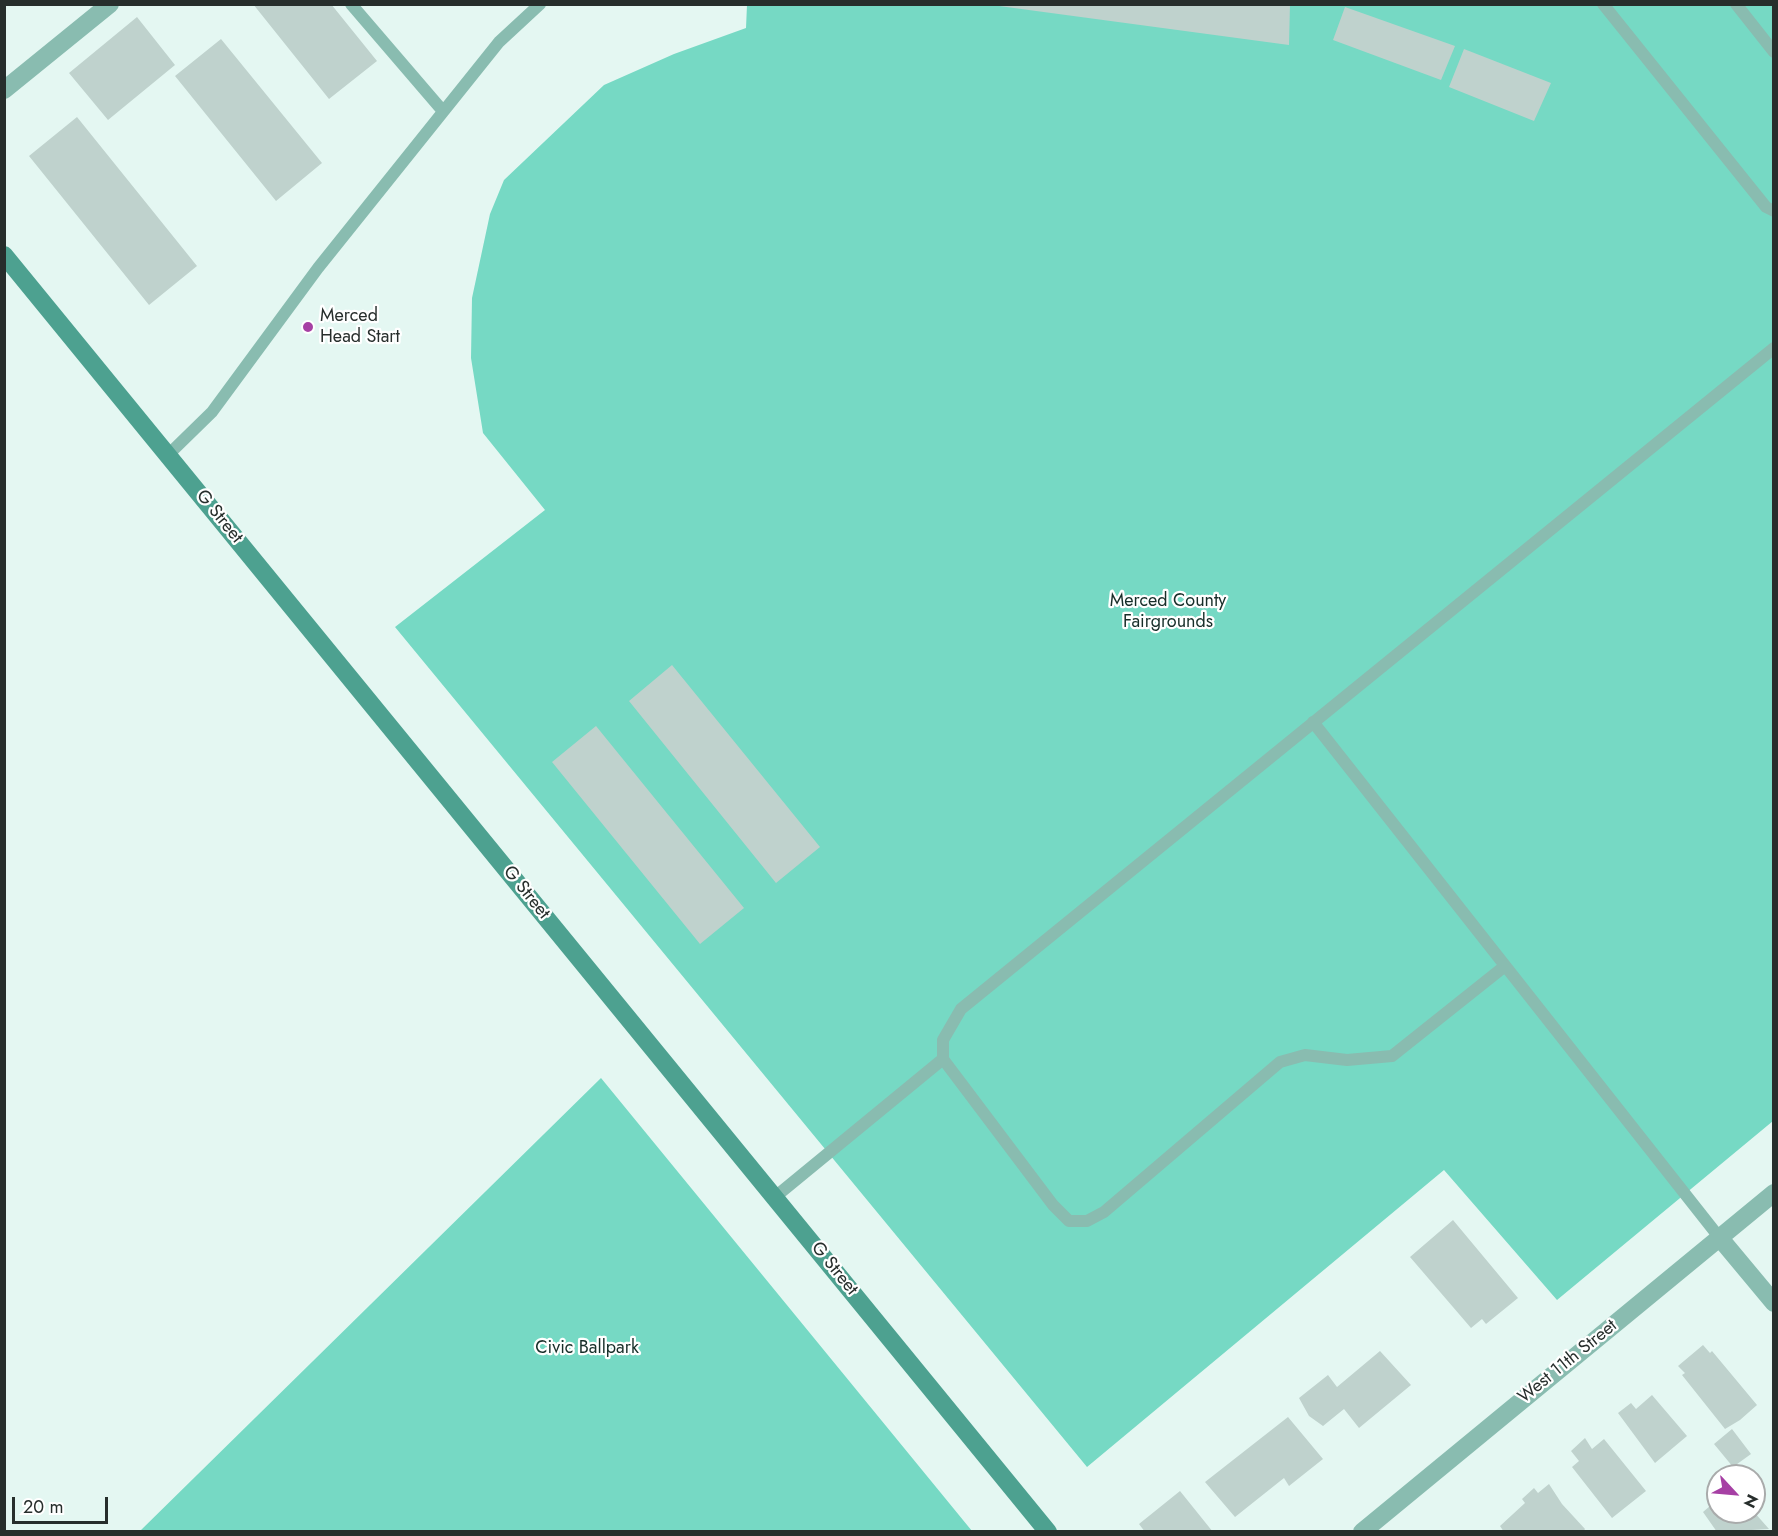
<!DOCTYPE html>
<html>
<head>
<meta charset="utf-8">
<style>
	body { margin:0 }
	#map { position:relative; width:1778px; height:1536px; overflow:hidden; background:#e4f7f2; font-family:Jost,sans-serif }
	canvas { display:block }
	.frame { position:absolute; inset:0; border:6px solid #272e2c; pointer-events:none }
	.north { position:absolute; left:1706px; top:1464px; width:60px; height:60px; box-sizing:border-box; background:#fff; border:2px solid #a9abab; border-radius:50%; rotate:116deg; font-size:16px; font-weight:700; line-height:24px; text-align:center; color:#272e2c }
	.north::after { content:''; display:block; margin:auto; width:21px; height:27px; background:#a640a4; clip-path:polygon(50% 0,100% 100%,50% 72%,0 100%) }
	.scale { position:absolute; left:12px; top:1497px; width:96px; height:27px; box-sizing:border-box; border:3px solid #272e2c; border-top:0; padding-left:8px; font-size:18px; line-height:21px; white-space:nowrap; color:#272e2c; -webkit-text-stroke:4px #fff; paint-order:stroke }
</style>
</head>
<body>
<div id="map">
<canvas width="1778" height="1536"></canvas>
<div class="frame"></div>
<div class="north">N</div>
<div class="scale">20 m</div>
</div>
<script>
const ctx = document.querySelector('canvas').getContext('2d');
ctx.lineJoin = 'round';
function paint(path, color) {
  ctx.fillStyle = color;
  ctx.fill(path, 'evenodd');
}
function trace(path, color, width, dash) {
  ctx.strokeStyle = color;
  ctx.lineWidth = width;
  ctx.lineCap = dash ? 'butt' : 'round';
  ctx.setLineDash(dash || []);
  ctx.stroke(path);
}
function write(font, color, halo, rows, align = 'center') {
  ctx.font = font + ' Jost,sans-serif';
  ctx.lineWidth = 4.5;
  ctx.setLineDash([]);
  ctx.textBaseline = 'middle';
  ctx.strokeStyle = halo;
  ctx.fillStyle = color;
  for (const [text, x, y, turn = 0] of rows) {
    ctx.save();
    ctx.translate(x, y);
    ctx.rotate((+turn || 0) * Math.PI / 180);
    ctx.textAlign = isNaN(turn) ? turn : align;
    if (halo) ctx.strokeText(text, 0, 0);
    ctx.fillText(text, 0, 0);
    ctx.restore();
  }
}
const green = new Path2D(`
	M747,5h1026v1116l-216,179 -113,-130 -357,297 -692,-840 150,-117 -62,-77 -12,-75 1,-60 18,-84 14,-34 100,-95 70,-31 72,-26z
	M601,1078l371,453h-832z`);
const building = new Path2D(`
	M253,4h78l46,57 -48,38z
	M999,4h291l-1,41 -290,-39z
	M1345,7l110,39 -14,34 -108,-40z
	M137,17l38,48 -67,55 -39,-47z
	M221,39l101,124 -46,38 -101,-125z
	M1464,49l87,34 -17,38 -85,-34z
	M77,117l120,149 -48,39 -120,-149z
	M672,665l148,182 -44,36 -147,-182z
	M596,726l148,182 -44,36 -148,-182z
	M1453,1220l65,78 -32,26 -4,-5 -11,9 -61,-71z
	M1703,1345l7,8 2,-2 45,54 -17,15 -15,9 -43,-54 3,-2 -7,-7z
	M1380,1351l31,34 -52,43 -15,-19 -21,17 -14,-10 -10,-18 29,-23 9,12z
	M1652,1395l35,41 -32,27 -37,-50 13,-10 5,6z
	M1288,1417l35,42 -34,27 -5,-8 -49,39 -30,-35z
	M1732,1429l19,25 -18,13 -19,-23z
	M1585,1438l7,11 12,-10 42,52 -34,27 -40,-51 7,-6 -8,-10z
	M1549,1484l13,20 23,25 -2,3h-79l-4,-6 25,-23 -3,-4 12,-11 4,5z
	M1180,1491l33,41h-68l-6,-8z
	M1710,1506l4,4 4,-4v6h36l15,17 -52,3 -14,-20z`);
const service = new Path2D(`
	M351,4l91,106
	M1603,4l163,203 8,4
	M1736,4l38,48
	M168,455l44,-43 106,-144 181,-226 41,-38
	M1313,722l406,515
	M1505,966l-113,90 -45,4 -42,-5 -25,7 -176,150 -17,9h-18l-16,-16 -110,-146v-19l18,-31 813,-661
	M775,1197l168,-138`);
const minor = new Path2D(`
	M4,90l106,-86
	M1719,1237l55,66
	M1362,1532l412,-339`);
const secondary = new Path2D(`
	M4,255l1044,1277`);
const markers = [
	[308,327,6,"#a640a4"]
];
const poiNames = [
	["Merced",320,317],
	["Head Start",320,338]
];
const streetNames = [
	["G Street",219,517,51],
	["G Street",526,893,51],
	["G Street",834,1269,51],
	["West 11th Street",1568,1362,-39]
];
const parkNames = [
	["Merced County",1168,602],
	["Fairgrounds",1168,623],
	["Civic Ballpark",587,1349]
];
paint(green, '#76d9c4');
paint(building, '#bfd2cd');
trace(service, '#89bcb0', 12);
trace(minor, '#89bcb0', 18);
trace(secondary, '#4da190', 18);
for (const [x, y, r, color] of markers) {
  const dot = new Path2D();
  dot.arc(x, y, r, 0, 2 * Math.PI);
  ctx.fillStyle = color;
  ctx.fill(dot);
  trace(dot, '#fff', 2);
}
write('18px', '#272e2c', '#fff', poiNames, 'left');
write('18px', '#272e2c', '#fff', streetNames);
write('18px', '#172e29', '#fff', parkNames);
</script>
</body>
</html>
